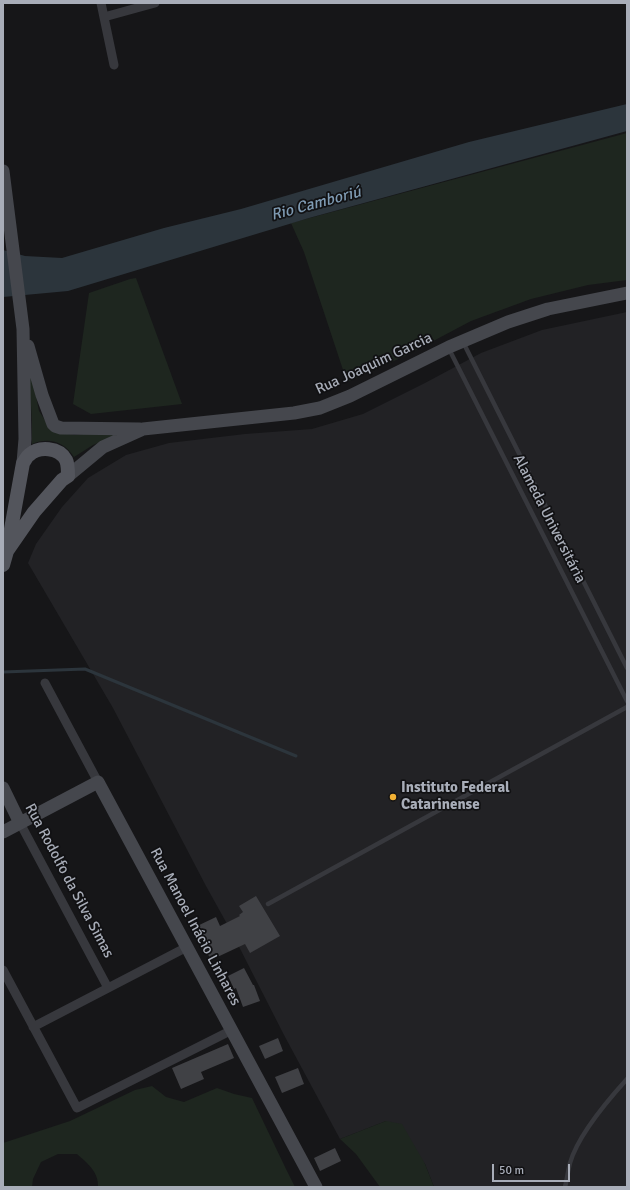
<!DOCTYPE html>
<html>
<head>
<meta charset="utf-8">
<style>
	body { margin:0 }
	#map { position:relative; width:630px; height:1190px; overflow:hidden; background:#161618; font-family:Signika,sans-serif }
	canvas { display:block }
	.frame { position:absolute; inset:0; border:4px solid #a8adb8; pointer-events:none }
	.scale { position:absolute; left:492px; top:1164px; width:78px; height:18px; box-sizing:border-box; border:2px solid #a8adb8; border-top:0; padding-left:5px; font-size:12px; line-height:14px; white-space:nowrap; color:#a8adb8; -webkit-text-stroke:3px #111113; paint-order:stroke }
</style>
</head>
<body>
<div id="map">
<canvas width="630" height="1190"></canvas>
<div class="frame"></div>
<div class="scale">50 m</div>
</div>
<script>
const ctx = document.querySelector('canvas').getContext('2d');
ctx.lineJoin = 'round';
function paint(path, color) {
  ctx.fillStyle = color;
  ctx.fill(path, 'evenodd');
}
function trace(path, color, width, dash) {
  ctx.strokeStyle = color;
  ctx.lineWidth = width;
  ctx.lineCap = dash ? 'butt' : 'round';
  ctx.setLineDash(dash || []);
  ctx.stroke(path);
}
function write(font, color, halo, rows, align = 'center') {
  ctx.font = font + ' Signika,sans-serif';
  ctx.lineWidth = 3.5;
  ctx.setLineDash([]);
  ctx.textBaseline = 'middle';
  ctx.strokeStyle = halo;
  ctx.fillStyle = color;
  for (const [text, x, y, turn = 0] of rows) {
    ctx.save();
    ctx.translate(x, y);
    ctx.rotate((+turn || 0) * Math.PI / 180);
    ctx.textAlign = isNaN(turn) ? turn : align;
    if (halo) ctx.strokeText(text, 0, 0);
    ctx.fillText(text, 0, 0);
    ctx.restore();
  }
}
const built = new Path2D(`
	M627,312v875h-193l-9,-23 -39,-43 -46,18 -56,-104 -53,-104 -25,-45 -93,-178 -85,-145 8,-19 26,-37 26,-29 38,-23 43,-12 76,-9 67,-5 51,-15 62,-31 56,-30 61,-23z`);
const green = new Path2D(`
	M627,133v147l-39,5 -57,14 -60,22 -66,35 -58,26 -43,-130 -13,-29z
	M136,278l46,126 -91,10 -18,-10 16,-111 41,-14z
	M29,377h3l7,34 7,11 22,12 7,1 41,-5 1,5 -24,10 -19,12c-10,-16 -26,-20 -42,-13v-23z
	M152,1086l14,11 18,5 33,-14 17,6 18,4 34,71 9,18h-197c1,-15 -11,-24 -21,-33h-19l-17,8 -8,17 -1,8h-29v-44l67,-22 65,-31z
	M386,1121l16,3 23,40 9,23h-54l-24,-33 -16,-15z`);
const water = new Path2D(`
	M627,104v27l-318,87 -241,73 -65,6v-47l22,6 37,2 102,-30 77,-19 228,-67z`);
const stream = new Path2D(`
	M3,672l82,-3 211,87`);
const building = new Path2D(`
	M256,896l24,40 -30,17 -5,-9 -34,16 -8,-15 -1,1 -9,-18 23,-11 4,9 20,-10 -1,-1 4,-3 -4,-6z
	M244,968l9,17h1l6,16 -17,6 -7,-19 -2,1 -6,-13z
	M278,1038l5,13 -18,8 -6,-13z
	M228,1044l6,14 -33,14 3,7 -23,10 -9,-21z
	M298,1068l6,16 -22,9 -7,-16z
	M335,1148l6,13 -21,10 -6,-13z`);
const lane = new Path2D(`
	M463,342l164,326
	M449,349l178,352
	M268,904l359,-197
	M565,1187c2,-8 3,-16 5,-24 8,-28 38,-63 57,-84`);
const street = new Path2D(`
	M101,3l13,62
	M104,17l51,-14
	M45,683l53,99
	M20,823l88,165
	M3,970l74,138 155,-78
	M33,1027l154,-80`);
const secondary = new Path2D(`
	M3,171l20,158 2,110 -2,24
	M28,346l14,49 11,29 2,2 6,2 79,1
	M68,476l35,-29 40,-18 151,-16 26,-5 30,-12 99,-49 59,-25 40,-13 79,-16
	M3,788l17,35
	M3,832l95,-50 218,405`);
const primary = new Path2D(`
	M3,565l4,-14 16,-88c2,-2 3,-6 6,-8 10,-9 30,-8 37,5 2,4 2,11 2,16l-6,4 -28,32 -27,39`);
const markers = [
	[393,797,4,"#f2b134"]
];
const streetNames = [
	["Rua Joaquim Garcia",374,364,-25],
	["Alameda Universitária",549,519,63],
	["Rua Rodolfo da Silva Simas",69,881,62],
	["Rua Manoel Inácio Linhares",195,927,62]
];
const poiNames = [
	["Instituto Federal",401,788],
	["Catarinense",401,805]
];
const waterNames = [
	["Rio Camboriú",316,204,-15]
];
paint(built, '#222225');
paint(green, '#1e261f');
paint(water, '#2c353c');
trace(stream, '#2c353c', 3);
paint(building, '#404145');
trace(lane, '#37383d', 4.5);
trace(street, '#37383d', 9);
trace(secondary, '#45474d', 13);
trace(primary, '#53555c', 14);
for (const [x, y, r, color] of markers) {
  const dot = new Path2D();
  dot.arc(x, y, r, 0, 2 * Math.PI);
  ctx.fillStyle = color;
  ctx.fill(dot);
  trace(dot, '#111113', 1.5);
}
write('15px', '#a8adb8', '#111113', streetNames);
write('bold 15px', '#a8adb8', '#111113', poiNames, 'left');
write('italic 16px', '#7f9bb3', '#111113', waterNames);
</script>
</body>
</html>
